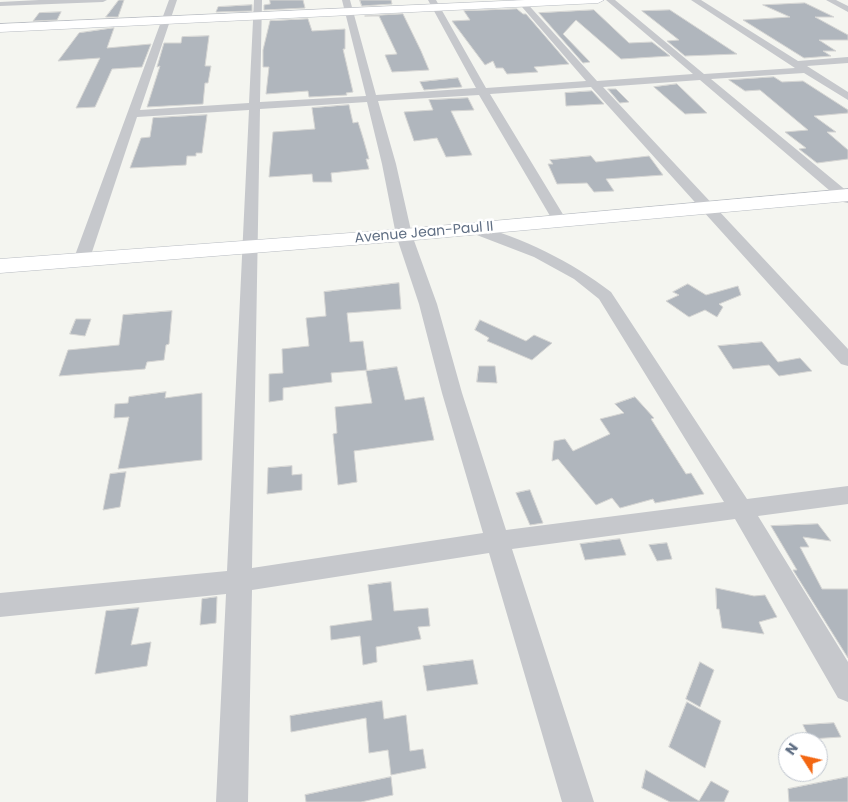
<!DOCTYPE html>
<html>
<head>
<meta charset="utf-8">
<style>
	body { margin:0 }
	#map { position:relative; width:848px; height:802px; overflow:hidden; background:#f4f5f0; font-family:Poppins,sans-serif }
	canvas { display:block }
	.north { position:absolute; left:778px; top:732px; width:50px; height:50px; box-sizing:border-box; background:#fff; border:1px solid #bfc5ce; border-radius:50%; rotate:305deg; font-size:14px; font-weight:700; line-height:20px; text-align:center; color:#606f84 }
	.north::after { content:''; display:block; margin:auto; width:18px; height:22px; background:#f36712; clip-path:polygon(50% 0,100% 100%,50% 72%,0 100%) }
</style>
</head>
<body>
<div id="map">
<canvas width="848" height="802"></canvas>
<div class="north">N</div>
</div>
<script>
const ctx = document.querySelector('canvas').getContext('2d');
ctx.lineJoin = 'round';
function paint(path, color) {
  ctx.fillStyle = color;
  ctx.fill(path, 'evenodd');
}
function trace(path, color, width, dash) {
  ctx.strokeStyle = color;
  ctx.lineWidth = width;
  ctx.lineCap = dash ? 'butt' : 'round';
  ctx.setLineDash(dash || []);
  ctx.stroke(path);
}
function write(font, color, halo, rows, align = 'center') {
  ctx.font = font + ' Poppins,sans-serif';
  ctx.lineWidth = 5;
  ctx.setLineDash([]);
  ctx.textBaseline = 'middle';
  ctx.strokeStyle = halo;
  ctx.fillStyle = color;
  for (const [text, x, y, turn = 0] of rows) {
    ctx.save();
    ctx.translate(x, y);
    ctx.rotate((+turn || 0) * Math.PI / 180);
    ctx.textAlign = isNaN(turn) ? turn : align;
    if (halo) ctx.strokeText(text, 0, 0);
    ctx.fillText(text, 0, 0);
    ctx.restore();
  }
}
const building = new Path2D(`
	M119,0h5l-6,17h-12z
	M270,0h33l2,8 -41,2v-5l6,-1z
	M360,0h31l1,4 -30,2z
	M805,3l29,14h-19l33,18v5h-29l17,11h-13l8,5 -27,2 -61,-38 47,-3 -27,-12z
	M252,5v6l-36,1 2,-5z
	M517,9l6,5h3l43,50 -35,3 4,5 -31,2 -4,-6h-7l-3,-7 -8,4 -33,-44 18,-1 -6,-9z
	M594,10l35,33 23,-1 18,14 -49,3 -45,-39 -13,14 27,28 -7,1 -44,-50z
	M670,10l67,44 -52,2 -18,-15 12,-1 -37,-29z
	M61,12l-4,8 -24,1 6,-8z
	M403,14l18,37 8,19 -37,2 -7,-17 12,-1 -18,-38h-14z
	M308,19l4,12 33,-2v20h-2l10,43 -7,1 1,2 -38,2 -1,-6 -42,3 3,-27h-6v-17l7,-29z
	M114,28l-7,20 44,-4 -9,23 -30,2 -17,38 -19,1 24,-50 -42,3 21,-28z
	M209,36l-4,30h6l-3,17h-3l-2,21 -56,3 13,-41 -3,1 7,-24h17l1,-6z
	M774,77l8,5 21,-1 45,29v3l-34,3 22,16h-9l21,18v9l-31,4 -18,-14 7,-1 -21,-16 23,-2 -48,-40 -15,1 -16,-11z
	M458,78l4,9 -38,3 -4,-8z
	M677,84l30,29 -22,1 -31,-27z
	M608,89h8l13,13 -9,1z
	M592,91l12,13 -38,2 -1,-13z
	M468,98l6,12 -23,1 21,44 -26,2 -9,-19 -23,3 -10,-29 29,-2 -4,-10z
	M349,105l4,18 5,-1 5,16 6,21h-3l3,10 -38,4 1,9h-19l-1,-8 -43,3 4,-45 42,-3 -3,-21z
	M207,115l-5,38h-6v3h-9l-1,9 -56,3 11,-30 9,-1 3,-19z
	M591,156l5,6 53,-6 14,19 -57,4 8,12 -20,1 -7,-9 -30,1 -9,-20h5l-3,-4z
	M399,283l2,26 -54,4 3,29 13,-1 4,29 -36,3 1,9 -49,6v12l-14,2v-28l14,-1 -1,-24 27,-3 -3,-28 20,-2 -2,-24z
	M688,284l18,11 32,-9 3,9 -22,9 4,3 -6,10 -12,-7 -16,7 -23,-16 13,-6 -6,-3z
	M172,311l-3,33 -3,1 -2,15 -17,2 -2,7 -86,7 9,-26 51,-5 4,-30z
	M76,319h15l-6,17 -15,-2z
	M480,320l46,21 8,-6 18,8 -20,17 -45,-19 2,-3 -14,-8z
	M762,342l16,20 22,-4 12,13 -33,5 -10,-11 -36,4 -15,-23z
	M479,366h16l2,17 -20,-1z
	M397,367l8,33 19,-3 10,43 -80,11 3,31 -19,3 -5,-51 4,-1 -2,-26 37,-4 -6,-32z
	M166,392l-1,6 37,-5v67l-84,9 11,-52 -15,1 1,-14 13,-1 1,-6z
	M635,397l19,21 -3,1 35,55 5,-1 13,21 -49,9 -2,-4 -33,9 -8,-10 -16,7 -38,-46 -6,2 2,-20 11,-2 8,12 37,-17 -10,-15 24,-6 -9,-9z
	M292,466v9l10,-1v16l-35,4 1,-26z
	M126,472l-6,35 -17,3 7,-36z
	M530,490l13,33 -13,2 -14,-32z
	M818,524l13,17 -28,-4 6,10h-9l22,42h26v69l-55,-88h4l-26,-44z
	M620,539l6,16 -41,5 -5,-16z
	M667,543l5,16 -15,2 -8,-16z
	M391,582l3,29 34,-3 2,18 -12,1 3,12 -45,8 1,15 -14,3 -3,-29 -29,4 -1,-14 42,-6 -4,-35z
	M716,588l38,8 11,-1 12,22 -18,5 5,12 -42,-6 -3,-19h-2z
	M217,597l-1,26 -16,2 2,-26z
	M139,608l-8,37 20,-3 -4,24 -52,8 11,-63z
	M473,660l5,24 -51,7 -4,-25z
	M700,662l14,8 -14,37 -14,-8z
	M382,701l2,18 22,-4 4,36 13,-2 3,19 -35,7 -3,-25 -19,3 -3,-35 -75,14 -1,-16z
	M687,702l34,19 -16,47 -36,-21z
	M834,723l7,14 -31,2 -7,-14z
	M646,770l53,31 12,-20 18,10 -5,11h-54l-28,-14z
	M391,777l2,18 -32,7h-55l-1,-7z
	M848,777v25h-59l-1,-13z`);
const street = new Path2D(`
	M39,0h68l-4,2 -103,4v-4z
	M169,0h8l-37,110 109,-7 5,-103h8l-2,102 106,-6 -24,-96h8l26,95 100,-7 -48,-88h8l50,88 100,-7 -70,-81h8l73,81 96,-7 -87,-74h9l89,74 91,-6 -104,-68h10l97,61 50,-4v6l-41,3 41,26v8l-44,-27 -93,6 137,113v11l-5,-1 -143,-122 -97,7 245,262v17l-7,-2 -250,-277 -101,7 77,127 -2,3h-10l-2,-3 -74,-126 -101,6 18,63 16,71 25,69 25,89 44,137 218,-28 -125,-203 -25,-20 -40,-22 -65,-25 -2,-3 2,-3 5,-1c48,12 98,37 137,67l136,207 101,-13v18l-90,12 90,146v40l-10,-4 -103,-179 -223,30 82,253h-32l-73,-249 -237,37 -4,212h-32l10,-208 -226,23v-24l227,-22 22,-461 -112,7 -47,141 -2,3h-12l-2,-3zM367,102l15,62 14,71 23,69 23,89 41,140 -231,35 8,-459z
	M826,0h10l12,6v6z`);
const secondary = new Path2D(`
	M525,0h79l-6,3 -598,29v-8z
	M848,189v12l-444,40 -404,32v-14l404,-30z`);
const farStreetnames = [
	["Avenue Jean-Paul II",424,233,-5]
];
paint(building, '#b0b6bd');
trace(building, '#d5d5d3', 1);
trace(secondary, '#b7bbc1', 1);
paint(street, '#c6c8cc');
paint(secondary, '#fff');
write('14px', '#606f84', '#fff', farStreetnames);
</script>
</body>
</html>
